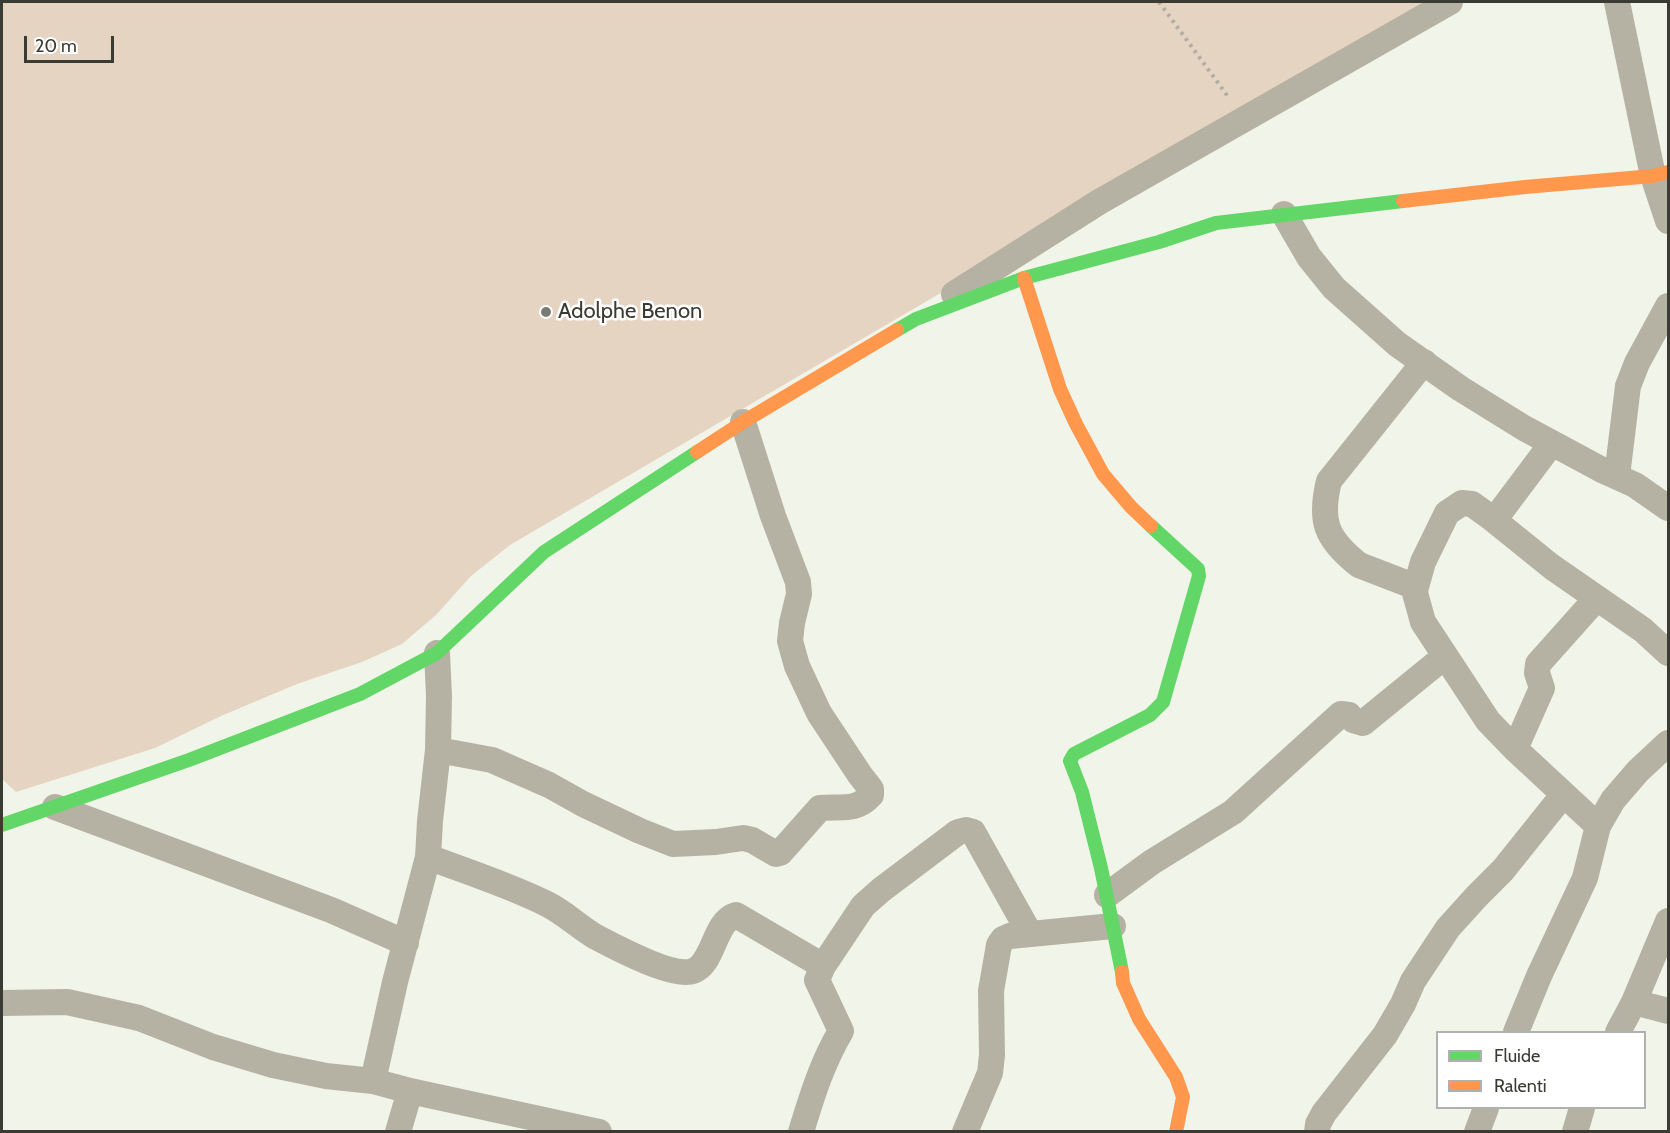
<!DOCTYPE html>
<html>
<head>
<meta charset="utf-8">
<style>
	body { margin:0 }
	#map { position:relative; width:1670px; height:1133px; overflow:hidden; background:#f1f4e9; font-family:Cabin,sans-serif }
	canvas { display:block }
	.frame { position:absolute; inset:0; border:3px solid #3a3c34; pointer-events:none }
	.legend { position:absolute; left:1436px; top:1031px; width:210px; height:78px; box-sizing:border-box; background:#fff; border:2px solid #b0b1ae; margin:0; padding:8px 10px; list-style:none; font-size:18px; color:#3a3c34 }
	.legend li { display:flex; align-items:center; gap:12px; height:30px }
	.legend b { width:30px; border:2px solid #b0b1ae }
	.scale { position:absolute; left:24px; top:36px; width:90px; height:27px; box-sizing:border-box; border:3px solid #3a3c34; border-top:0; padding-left:8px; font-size:18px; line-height:21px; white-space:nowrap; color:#3a3c34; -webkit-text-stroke:4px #fff; paint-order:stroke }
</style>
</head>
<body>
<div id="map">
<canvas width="1670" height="1133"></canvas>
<div class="frame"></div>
<ul class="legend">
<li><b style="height:8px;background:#63d668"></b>Fluide</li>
<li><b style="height:8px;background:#ff974d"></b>Ralenti</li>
</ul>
<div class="scale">20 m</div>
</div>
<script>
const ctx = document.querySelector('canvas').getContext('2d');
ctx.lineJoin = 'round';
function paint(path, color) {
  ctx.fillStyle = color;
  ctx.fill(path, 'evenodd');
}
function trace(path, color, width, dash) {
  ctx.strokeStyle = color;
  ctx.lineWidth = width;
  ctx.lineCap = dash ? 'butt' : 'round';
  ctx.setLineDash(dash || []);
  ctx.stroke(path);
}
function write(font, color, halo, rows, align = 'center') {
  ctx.font = font + ' Cabin,sans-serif';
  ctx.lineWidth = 5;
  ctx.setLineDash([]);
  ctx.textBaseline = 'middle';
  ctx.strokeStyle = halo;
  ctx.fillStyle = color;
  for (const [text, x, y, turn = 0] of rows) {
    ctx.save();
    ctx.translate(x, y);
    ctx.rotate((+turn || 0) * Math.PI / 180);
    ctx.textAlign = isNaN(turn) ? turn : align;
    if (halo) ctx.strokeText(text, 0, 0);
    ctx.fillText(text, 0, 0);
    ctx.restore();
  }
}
const green = new Path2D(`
	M2,2h1436l-928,543 -39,31 -35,39 -34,29 -40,18 -65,22 -76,32 -66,32 -139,44 -14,-13z`);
const path = new Path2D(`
	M1159,2l70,96`);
const street = new Path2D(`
	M1617,2l36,174 15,45
	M1284,214l25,43 25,31 63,56 64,45 63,39 80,43 31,14 33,23
	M954,294l145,-92 351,-200
	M1552,443l-54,72 -8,2 -18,-13 -10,-1 -15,10 -24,49 -7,25 -1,6 8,29 65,99 27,28 83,77
	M1617,476l11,-90 9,-23 31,-57
	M1490,517l62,50 91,63 25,23
	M1416,587l-57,-22c-33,-26 -40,-44 -30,-84l95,-119
	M1515,749l27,-61 -5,-15 1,-9 58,-65
	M438,750l54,10 57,25 34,19 57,27 33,13 43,-2 27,-4 9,2 24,14 4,-1 40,-45c21,-2 36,4 51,-13v-6l-11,-14 -41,-62 -22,-47 -7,-25 2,-18 7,-29 -1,-12 -25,-66 -30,-94
	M55,807l276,103 75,33
	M428,857c40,15 81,28 119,47 18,9 32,23 49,33 19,10 77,41 97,34 21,-7 21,-50 43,-56l87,51
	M1107,895l45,-33 81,-50 108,-98 8,1 4,5 10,3 81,-66
	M1634,1002l34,9
	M2,1003l65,-1 72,16 74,29 60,18 53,11 47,5 37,10 189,41
	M1516,1032l23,-56 46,-98 13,-52 15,-26 25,-29 30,-28
	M1618,1032l16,-30 34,-81
	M373,1081l22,-99 33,-125 2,-36 8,-71 1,-54 -2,-43
	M398,1132l12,-41
	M801,1132c11,-36 21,-69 40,-101l-24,-51 6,-14 40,-60 18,-16 77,-58 8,-2 7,2 57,102
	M965,1132l25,-59 2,-18 -1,-64 8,-46 4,-6 7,-3 103,-10
	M1317,1132l1,-8 6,-11 61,-78 18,-31 10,-23 35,-53 29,-32 26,-26 60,-75
	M1477,1132l9,-24
	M1575,1132l7,-24`);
const fast = new Path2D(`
	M897,330l19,-11 108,-41 135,-36 57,-19 187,-22
	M2,825l187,-65 171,-66 77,-41 107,-101 153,-100
	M1122,972l-21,-104 -19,-76 -12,-31 4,-7 76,-39 13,-13 36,-126 -1,-7 -47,-43`);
const slow = new Path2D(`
	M1403,201l122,-14 128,-11 15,-4
	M1024,278l36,111 16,35 27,50 28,33 20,19
	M697,452l46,-30 154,-92
	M1122,972l1,11 16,36 37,58 7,20 -7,35`);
const markers = [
	[546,312,6,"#7a7c73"]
];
const poiNames = [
	["Adolphe Benon",558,312]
];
paint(green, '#e6d4c3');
trace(path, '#b0aea3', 4, [3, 4.5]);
trace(street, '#b6b2a3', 26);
trace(fast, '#63d668', 14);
trace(slow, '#ff974d', 14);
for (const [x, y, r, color] of markers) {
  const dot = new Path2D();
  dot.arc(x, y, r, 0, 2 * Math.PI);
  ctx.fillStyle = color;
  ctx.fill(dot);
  trace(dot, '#fff', 2);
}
write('22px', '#3a3c34', '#fff', poiNames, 'left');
</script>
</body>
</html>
